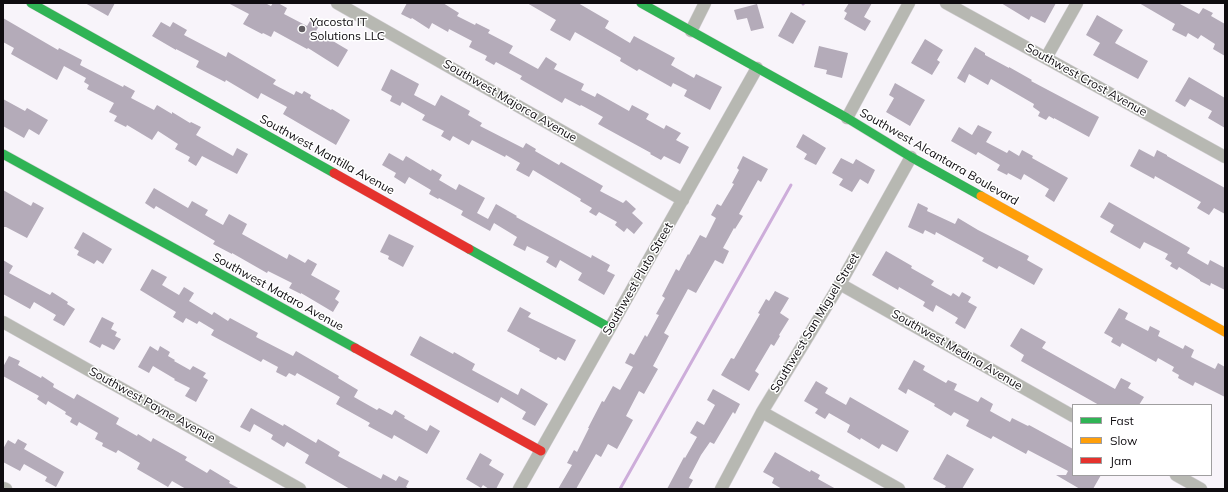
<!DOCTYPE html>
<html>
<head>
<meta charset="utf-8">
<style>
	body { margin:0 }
	#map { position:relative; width:1228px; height:492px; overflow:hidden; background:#f8f4fa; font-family:Mulish,sans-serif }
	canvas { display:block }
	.frame { position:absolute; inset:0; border:4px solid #0f0c10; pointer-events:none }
	.legend { position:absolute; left:1072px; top:404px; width:140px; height:72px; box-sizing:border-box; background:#fff; border:1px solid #9f9e9f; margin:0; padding:5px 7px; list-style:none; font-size:12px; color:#0f0c10 }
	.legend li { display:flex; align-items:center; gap:8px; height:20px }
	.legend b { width:20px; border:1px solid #9f9e9f }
</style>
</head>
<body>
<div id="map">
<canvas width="1228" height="492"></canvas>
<div class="frame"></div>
<ul class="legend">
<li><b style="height:5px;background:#30b455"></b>Fast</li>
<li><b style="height:5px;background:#ff9f0a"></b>Slow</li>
<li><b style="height:5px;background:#e5322d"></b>Jam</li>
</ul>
</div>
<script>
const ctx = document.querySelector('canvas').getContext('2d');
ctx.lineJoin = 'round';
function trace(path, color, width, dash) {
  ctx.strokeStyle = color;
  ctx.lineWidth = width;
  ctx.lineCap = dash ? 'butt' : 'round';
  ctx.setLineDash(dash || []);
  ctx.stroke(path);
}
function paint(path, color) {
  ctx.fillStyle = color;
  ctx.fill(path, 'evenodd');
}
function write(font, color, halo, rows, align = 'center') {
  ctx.font = font + ' Mulish,sans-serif';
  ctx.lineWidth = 3;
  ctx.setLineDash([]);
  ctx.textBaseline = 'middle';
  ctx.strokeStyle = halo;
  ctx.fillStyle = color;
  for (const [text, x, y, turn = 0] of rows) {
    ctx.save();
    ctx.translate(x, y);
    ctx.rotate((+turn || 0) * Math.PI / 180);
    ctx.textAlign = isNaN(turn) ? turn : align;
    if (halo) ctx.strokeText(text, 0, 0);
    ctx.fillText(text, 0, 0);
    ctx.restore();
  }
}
const stream = new Path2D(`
	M803,4l1,-1
	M620,489l171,-304`);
const building = new Path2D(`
	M85,3h30l-7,13z
	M228,3h37l6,3 2,-3h5l9,5 -3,6 23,12 3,-5 9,5 -3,5 32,19 -10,17 -30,-19 -1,1 -33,-18 -3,6 -8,-4 -1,1 -19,-10 6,-10z
	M407,3h36l16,10 -2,3 18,9 1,-2 14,7 -2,3 25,13 -4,7 29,16 8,-12 11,7 -3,5 30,15 -3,6 14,7 2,-4 32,18 3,-6 17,9 -3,5 18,10 2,-4 15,8 -5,7 13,7 -9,17 -16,-8 -3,4 -11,-6 1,-1 -53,-29 5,-7 -22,-12 -1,1 -15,-8 -3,5 -42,-24 2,-3 -26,-14 -2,3 -9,-5 2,-4 -18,-9 3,-6 -23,-12 -1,3 -16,-9 -3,6 -17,-11 -1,1 -10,-5z
	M527,3h51l31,18 -4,7 25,15 4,-7 41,22 -4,7 23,13 2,-4 26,13 -12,23 -26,-14 3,-6 -14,-7 -2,4 -32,-18 -2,2 -17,-10 1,-3 -46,-26 -5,9 -20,-11 6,-10z
	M849,3h23l-8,14 7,4 -6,10 -21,-12 3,-6 -3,-2z
	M1001,3h55l-11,20 -14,-7 -2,4z
	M1139,3h39l21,11 4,-6 10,5 -2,3 14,8v32l-12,-7 2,-5 -14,-9 -3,4 -10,-6 -2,4 -14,-7 3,-6z
	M757,4l7,24 -13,3 -4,-13 -10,2 -3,-10z
	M791,12l15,9 -13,23 -15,-8z
	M1097,15l26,15 -8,13 33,18 -10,18 -45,-24 7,-12 -14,-8z
	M3,18l55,32 1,-2 23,12 -2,5 43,22 1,-2 11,6 -4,7 23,12 3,-5 15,9v-2l18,11 1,-1 10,5 -5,8 23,13 14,8 4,-8 11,6 -11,20 -35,-18 -6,10 -8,-5 2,-4 -15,-8 3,-5 -20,-13 -6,9 -25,-15 -1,2 -12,-6 3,-5 -8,-4 5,-9 -27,-14 2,-4 -5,-3 2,-4 -22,-12 -7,14 -46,-26 3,-6 -11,-6z
	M161,22l9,5 3,-5 14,8 -3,5 42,22 2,-5 48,28 -3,4 21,11 2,-4 6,3 2,-3 7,4 -1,3 21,12 1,-1 18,11 -14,25 -53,-31 4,-7 -26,-14 -3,6 -32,-19 -1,2 -29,-15 3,-6 -23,-12v1l-24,-14z
	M925,39l18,11 -6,10 3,2 -8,13 -21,-12z
	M819,46l29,7 -6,25 -16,-4 1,-4 -13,-3z
	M975,47l10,6v2l24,13v-1l23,13 -1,1 68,36 -10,20 -35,-19v1l-5,-3 -3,4 -8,-4 2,-4 -7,-5 1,-3 -43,-25 -3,6 -19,-11 -4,9 -8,-5z
	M391,69l28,15 -5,11 21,11 6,-11 29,16 -2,4 14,8 -2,3 43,22 3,-5 10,6 -1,2 24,14 2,-3 42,24 -3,5 23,12 3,-3 10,9 -4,4 11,10 -9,11 -7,-6 -3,4 -9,-7 2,-3 -18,-10 -3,4 -7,-4 3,-4 -12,-7 1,-2 -48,-29 -4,7 -13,-7 4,-7 -14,-8 -1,2 -33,-17 -3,5 -16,-9 -3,5 -9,-5 3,-5 -22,-11 3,-5 -23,-13 -2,4 -10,-5 2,-5 -11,-6z
	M1189,77l36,21v30l-17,-10 4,-7 -22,-12 -5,8 -10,-6z
	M895,83l30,17 -15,26 -24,-14 8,-14 -5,-3z
	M3,99l22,12 2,-3 21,12 -9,15 -10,-6 -5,9 -21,-12z
	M978,125l14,7 -6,10 21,11 2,-3 10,6 3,-6 11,6 -1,2 36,20 -14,24 -9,-6 4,-7 -25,-15 -3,6 -13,-7 -1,2 -10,-5 3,-5 -22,-13 -2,3 -25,-14 8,-14 13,8z
	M803,134l23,14 -10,17 -12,-6 3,-5 -11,-7z
	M1139,149l15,8 3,-7 10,5v1l58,32v26l-11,-6 -5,7 -12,-7 4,-6 -46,-26 -1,3 -24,-13z
	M389,153l14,8 3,-5 25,15 1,-2 10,6 -3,5 17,10 3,-6 26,14 -8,15 11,6 8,-15 21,12 -1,1 75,41 1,-3 18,10 -3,6 8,4 -11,20 -26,-15 4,-7 -22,-13 -4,8 -10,-6 3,-5 -22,-11 -2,5 -12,-6 4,-8 -23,-14 -4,8 -29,-16 2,-4 -24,-13 -1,1 -9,-5 2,-4 -22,-13 -4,7 -11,-7 2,-4 -14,-8z
	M743,156l25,13 -7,13 -3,-2 -19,34 4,2 -8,13 -1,-1 -11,20 6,3 -6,13 -8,-4 -19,33 -8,-4 -24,44 5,3 -16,30 5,3 -14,25 -5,-3 -13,25 7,4 -16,29 -9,-5 -7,13 -5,-3 -20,35h-18l14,-24 -5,-2 7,-13 3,2 12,-24h-1l14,-27 2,1 9,-16 7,4 13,-23 -8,-4 5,-10 4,2 11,-20 2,2 12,-22 -3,-1 9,-16 -3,-2 14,-27 3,2 9,-17 1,1 11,-20 6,3 10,-20 -5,-3 6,-11 4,2 13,-22 -2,-1 7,-13 -2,-2z
	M841,158l12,6 3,-5 19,11 -7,14 -8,-5 -8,13 -13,-7 4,-6 -11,-6z
	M154,188l34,20 4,-7 16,9 -3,5 18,10 6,-11 18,10 -5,10 45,25 2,-5 16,9 3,-4 9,5 -6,11 29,16 -5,8 4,3 -6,10 -32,-19v1l-12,-6 3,-5 -24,-12 -1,2 -35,-20v1l-19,-10 2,-3 -59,-35 -2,3 -9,-6z
	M3,190l28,16 2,-4 11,6 -17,30 -21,-11h-3z
	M1109,202l81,46 -3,5 21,12 2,-5 15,8v22l-14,-7 -1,3 -10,-5v-1l-21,-13 -2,3 -7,-4 2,-3 -7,-4 3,-5 -24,-12 -4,7 -30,-17 4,-7 -14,-8z
	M918,203l10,5 -1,3 28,13 3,-6 20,12 51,26 -2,4 16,9 -9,16 -35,-19 -2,3 -15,-8 2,-3 -48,-26 -1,3 -10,-5 -2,4 -15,-7z
	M83,232l29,17 -9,15 -6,-4 -3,4 -17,-9 2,-4 -5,-3z
	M389,234l25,12 -11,21 -15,-8 1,-3 -9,-4z
	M886,251l26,15 -1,2 23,13 -3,4 20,11 2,-3 6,4 3,-5 9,5 -3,5 9,5 -12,22 -10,-6 3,-5 -22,-13 -3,7 -10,-6 2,-4 -26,-15 -1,3 -26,-15z
	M3,260l10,6 -4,7 41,22 2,-3 16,10 -1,2 8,5 -11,17 -11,-6 3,-5 -22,-13 -4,7 -27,-15z
	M152,269l15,8 -5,8 17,10 5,-8 10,6 -5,8 23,14 2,-3 14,9 2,-3 28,15 -2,4 37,19 3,-5 43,25 -1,2 20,12 -4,7 23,13 2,-2 13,7 3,-5 10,6 -1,2 23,13 3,-6 10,6 -13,23 -33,-19 -2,4 -24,-13 2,-3 -34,-19 4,-7 -43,-24 -2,3 -6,-3 -3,4 -10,-5 2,-5 -15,-8 -2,3 -50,-27 3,-5 -15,-9 -2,3 -11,-6 -3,5 -10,-6 3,-5 -36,-22z
	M775,291l14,7 -9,15 9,6 -10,16 1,1 -6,10 -3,-2 -16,27 4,3 -10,17 -28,-16 10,-17 3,1 26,-45 -2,-1 8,-14 3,2z
	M520,307l11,6 -3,4 48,23 -11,21 -7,-4 -2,3 -17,-9 1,-2 -33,-18z
	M1119,308l9,5 -3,6 23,12 2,-5 10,5 -2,5 25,13 2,-4 9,5 -3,7 24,12 3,-6 7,4v30l-30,-15 -2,4 -15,-8 1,-3 -7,-4 2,-4 -16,-9 -2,4 -34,-19 -2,4 -9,-5 2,-4 -9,-5z
	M102,317l12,6 -3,6 6,3 -2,4 6,3 -7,11 -12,-6 -2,4 -11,-6z
	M1021,328l25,14 -4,6 73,41 6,-11 10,5 -3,5 16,9 -5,8h-40l-78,-44 3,-6 -14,-9z
	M420,336l33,18 1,-2 21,12 -3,6 46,25 3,-7 27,16 -13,22 -13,-7 4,-7 -25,-15 -3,6 -88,-48z
	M150,346l8,5 2,-5 10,6 -2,4 7,4 -1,1 16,9 3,-4 13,7 -3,4 5,3 -12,22 -11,-6 5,-8 -16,-8 1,-1 -22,-13 -4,7 -11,-6z
	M9,356l11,5 -2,4 23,13 1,-2 12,8 -1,3 21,12 3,-5 42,24 -3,6 21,12 1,-2 13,8 2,-4 34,19 -2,3 22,13 3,-4 20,12 -1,2 11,6h-54l-14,-8 -4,6 -31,-18 3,-6 -22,-13 -2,3 -14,-7 1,-3 -8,-4 3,-6 -19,-11 -2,4 -7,-4 2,-4 -7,-4 1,-2 -18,-11 -2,4 -9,-6 2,-3 -36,-20v-9z
	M914,360l11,6 -2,4 23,13 2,-3 9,4 -3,6 24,12 3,-5 12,7 -3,7 20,11 2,-4 16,8 1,-1 44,24v26h28l-8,14h-13l-24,-14h10l2,-4 -40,-21 -2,4 -33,-18 -2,3 -25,-13 3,-6 -15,-8 -3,4 -17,-10 1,-2 -27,-15 -2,5 -8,-5z
	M816,381l12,7 -3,5 21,12 4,-8 59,34 -12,21 -15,-8 -3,5 -18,-11 -1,2 -13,-8 3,-7 -21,-12 -4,6 -10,-6 3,-4 -14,-8z
	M713,389l27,15 -5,10 -2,-2 -19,32 -4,-2 -9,13 -12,23 4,2 -5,9h-21l17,-32 1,1 12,-21 -7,-4 7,-12 7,4 11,-20 -8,-5z
	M251,408l32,18 1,-2 32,19 2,-4 22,13 -2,4 43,23 2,-5 13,7 3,-5 10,5 -3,6 3,2h-59l-45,-26 4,-8 -22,-13 -3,5 -13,-8 2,-4 -19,-11 -4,8 -10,-5z
	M18,439l9,5 -3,5 40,23 -8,15 -11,-6 2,-4 -23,-13 -4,7 -17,-9v-13l5,-9 7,4z
	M775,452l35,20 1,-2 9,5 -2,4 18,10h-54l-10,-6 2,-5 -11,-6z
	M480,453l12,7 -3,5 15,9 -8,15h-7l-6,-4 -2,3 -15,-9z
	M947,454l27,15 -12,20h-18l2,-3 -13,-7z`);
const street = new Path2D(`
	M337,3l346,197
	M946,3l279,154
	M691,31l14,-28
	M1046,58l31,-55
	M847,118l62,-115
	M840,284l233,132
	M3,322l297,167
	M762,412l137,77
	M1176,475l25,14
	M3,488l3,1
	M519,489l238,-421
	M721,489l41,-77 78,-128 71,-127`);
const fast = new Path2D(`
	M31,3l303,170
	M641,3l206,115 64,39 70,39
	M3,154l352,194
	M469,249l141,79`);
const slow = new Path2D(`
	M981,196l244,136`);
const jam = new Path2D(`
	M334,173l135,76
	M355,348l186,103`);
const markers = [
	[302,29,4,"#615d62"]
];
const poiNames = [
	["Yacosta IT",310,22],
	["Solutions LLC",310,36]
];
const streetNames = [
	["Southwest Crost Avenue",1086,80,29],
	["Southwest Majorca Avenue",510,101,30],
	["Southwest Mantilla Avenue",327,155,29],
	["Southwest Alcantarra Boulevard",939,157,30],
	["Southwest Pluto Street",638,279,-60],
	["Southwest Mataro Avenue",278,292,29],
	["Southwest San Miguel Street",815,323,-59],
	["Southwest Medina Avenue",957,350,30],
	["Southwest Payne Avenue",152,405,29]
];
trace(stream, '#cdadda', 3);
paint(building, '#b4abb9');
trace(street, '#d3d0d4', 13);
trace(fast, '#d3d0d4', 10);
trace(slow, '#d3d0d4', 10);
trace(jam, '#d3d0d4', 10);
trace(street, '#b7b8b2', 12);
trace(fast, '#30b455', 9);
trace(slow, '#ff9f0a', 9);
trace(jam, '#e5322d', 9);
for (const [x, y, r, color] of markers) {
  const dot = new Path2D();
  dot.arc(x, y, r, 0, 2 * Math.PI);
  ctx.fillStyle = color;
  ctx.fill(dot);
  trace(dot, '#fff', 1.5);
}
write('12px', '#0f0c10', '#fff', poiNames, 'left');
write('12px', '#0f0c10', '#fff', streetNames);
</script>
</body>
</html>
